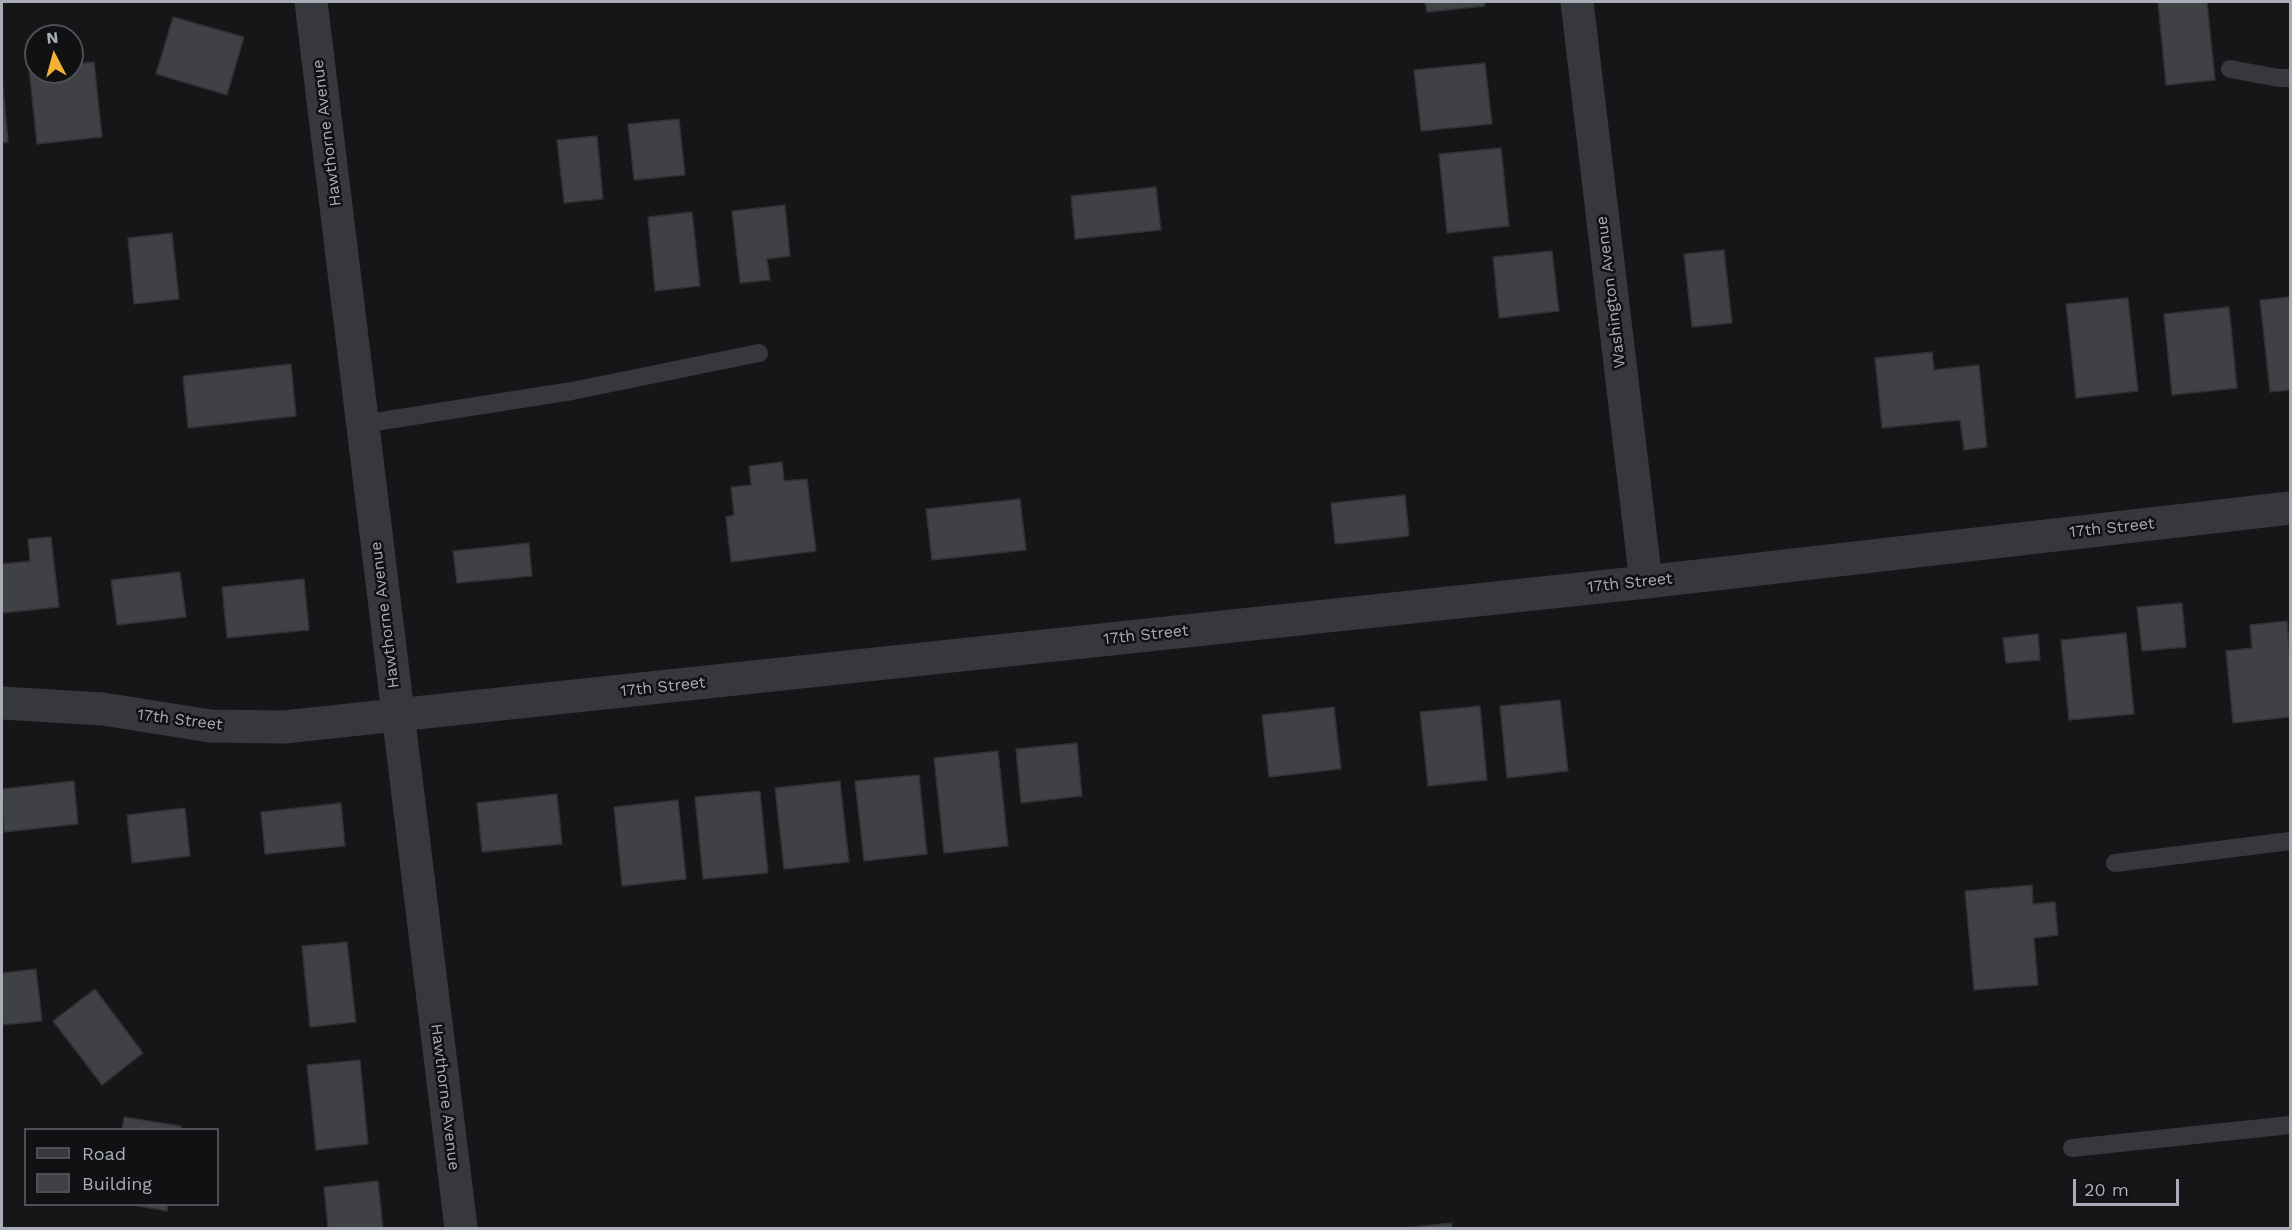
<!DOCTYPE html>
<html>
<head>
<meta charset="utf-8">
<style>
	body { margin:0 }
	#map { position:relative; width:2292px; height:1230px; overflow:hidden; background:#161618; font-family:"Work Sans",sans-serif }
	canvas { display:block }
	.frame { position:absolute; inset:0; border:3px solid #a8adb8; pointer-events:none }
	.legend { position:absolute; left:24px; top:1128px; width:195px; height:78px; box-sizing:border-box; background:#111113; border:2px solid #4d4f55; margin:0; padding:8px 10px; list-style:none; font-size:18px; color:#a8adb8 }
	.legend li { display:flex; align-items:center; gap:12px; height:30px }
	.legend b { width:30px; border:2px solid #4d4f55 }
	.north { position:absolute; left:24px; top:24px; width:60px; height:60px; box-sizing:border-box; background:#111113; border:2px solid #4d4f55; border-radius:50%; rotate:354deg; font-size:16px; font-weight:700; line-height:24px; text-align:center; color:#a8adb8 }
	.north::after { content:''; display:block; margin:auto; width:21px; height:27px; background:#f2b134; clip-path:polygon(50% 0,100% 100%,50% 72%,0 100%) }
	.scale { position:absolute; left:2073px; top:1179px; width:106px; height:27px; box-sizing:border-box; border:3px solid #a8adb8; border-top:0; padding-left:8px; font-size:18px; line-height:21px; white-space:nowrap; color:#a8adb8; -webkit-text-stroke:4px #111113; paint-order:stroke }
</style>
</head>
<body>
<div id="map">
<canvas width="2292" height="1230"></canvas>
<div class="frame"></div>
<ul class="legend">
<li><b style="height:8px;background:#37383d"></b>Road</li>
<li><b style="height:16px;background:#404145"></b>Building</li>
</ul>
<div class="north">N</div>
<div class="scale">20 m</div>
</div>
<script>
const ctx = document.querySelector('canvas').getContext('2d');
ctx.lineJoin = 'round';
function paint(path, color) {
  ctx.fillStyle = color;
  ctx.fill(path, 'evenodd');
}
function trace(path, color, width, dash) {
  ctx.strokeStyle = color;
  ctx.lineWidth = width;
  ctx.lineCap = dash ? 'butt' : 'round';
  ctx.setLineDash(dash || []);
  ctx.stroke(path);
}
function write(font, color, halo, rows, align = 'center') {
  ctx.font = font + ' "Work Sans",sans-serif';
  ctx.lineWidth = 5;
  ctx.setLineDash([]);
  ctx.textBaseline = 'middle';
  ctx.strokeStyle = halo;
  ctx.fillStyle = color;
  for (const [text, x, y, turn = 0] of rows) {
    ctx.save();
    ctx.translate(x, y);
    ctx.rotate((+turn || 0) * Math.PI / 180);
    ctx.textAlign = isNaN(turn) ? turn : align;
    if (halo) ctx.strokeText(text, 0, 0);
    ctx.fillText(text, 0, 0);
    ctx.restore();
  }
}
const building = new Path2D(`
	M1425,2h59l1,4 -58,6z
	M2158,2h49l8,78 -49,5z
	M173,17l71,20 -17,58 -71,-21z
	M94,62l8,75 -65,7 -8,-75 7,-1v4h36v-8z
	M1485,63l7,61 -71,7 -7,-61z
	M2,76l6,66 -6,1z
	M679,119l6,56 -51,5 -6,-56z
	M597,136l6,63 -39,4 -7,-63z
	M1501,148l8,78 -62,7 -8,-79z
	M1156,187l5,43 -86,9 -4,-43z
	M785,205l5,51 -23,3 3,21 -30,3 -8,-72z
	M692,212l8,74 -45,5 -7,-74z
	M172,233l7,66 -45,5 -6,-66z
	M1724,250l8,73 -40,4 -8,-73z
	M1552,251l7,60 -60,7 -6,-61z
	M2290,297v93l-20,2 -10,-92z
	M2128,298l10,93 -62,7 -10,-94z
	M2229,307l8,81 -65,7 -8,-81z
	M1932,352l2,18 45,-5 8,82 -23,3 -4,-30 -78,8 -7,-70z
	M291,364l5,52 -108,12 -5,-52z
	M782,462l2,19 23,-2 9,72 -85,11 -5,-45 8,-2 -3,-28 20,-2 -2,-19z
	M1405,495l4,41 -74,8 -4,-41z
	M1020,499l6,51 -94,10 -6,-51z
	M51,537l8,70 -57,6v-49l28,-3 -2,-22z
	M529,543l3,33 -75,7 -4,-32z
	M180,572l6,45 -69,8 -6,-45z
	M304,579l5,51 -82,8 -5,-51z
	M2182,603l4,44 -44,4 -5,-44z
	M2287,621l3,35v61l-57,6 -7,-72 26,-3 -2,-23z
	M2126,633l8,81 -65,6 -8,-80z
	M2038,634l2,26 -34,3 -3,-25z
	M1560,700l8,71 -61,7 -7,-72z
	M1480,706l7,74 -59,6 -8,-74z
	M1334,707l7,62 -72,8 -7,-62z
	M1077,743l5,53 -61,7 -5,-54z
	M998,751l10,95 -64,7 -10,-95z
	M919,775l8,79 -63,7 -9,-80z
	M74,781l4,43 -74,8 -2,-43z
	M840,781l9,81 -65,7 -9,-81z
	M760,791l8,82 -65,6 -8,-82z
	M557,794l5,50 -80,8 -5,-49z
	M678,800l8,79 -64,7 -8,-79z
	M341,803l4,43 -80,8 -4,-42z
	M185,808l5,48 -58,7 -5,-48z
	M2032,885l1,19 22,-2 3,33 -24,3 4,47 -64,5 -9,-99z
	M347,942l9,80 -46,5 -8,-81z
	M36,969l6,52 -40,4v-52z
	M95,989l48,64 -41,32 -49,-64z
	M360,1060l8,84 -52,6 -9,-85z
	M124,1117l57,9v4h-59z
	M378,1181l5,47h-55l-4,-41z
	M127,1204h41l-1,7z
	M1452,1223v5h-49z`);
const service = new Path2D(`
	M2230,69l49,9h11
	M362,424l210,-33 187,-38
	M2115,863l175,-22
	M2072,1148l218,-23`);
const minor = new Path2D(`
	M311,2l150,1226
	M1577,2l69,580
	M2,703l101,6 107,17 74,1 1362,-145 644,-74`);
const streetNames = [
	["Hawthorne Avenue",327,133,-97],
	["Washington Avenue",1611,292,-97],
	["17th Street",2112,528,-6],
	["17th Street",1630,583,-6],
	["Hawthorne Avenue",385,615,-97],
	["17th Street",1146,635,-6],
	["17th Street",663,687,-6],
	["17th Street",180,720,7],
	["Hawthorne Avenue",445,1097,83]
];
paint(building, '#404145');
trace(building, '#303034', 1.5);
trace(service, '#37383d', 18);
trace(minor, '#37383d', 33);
write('16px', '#a8adb8', '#111113', streetNames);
</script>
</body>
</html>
